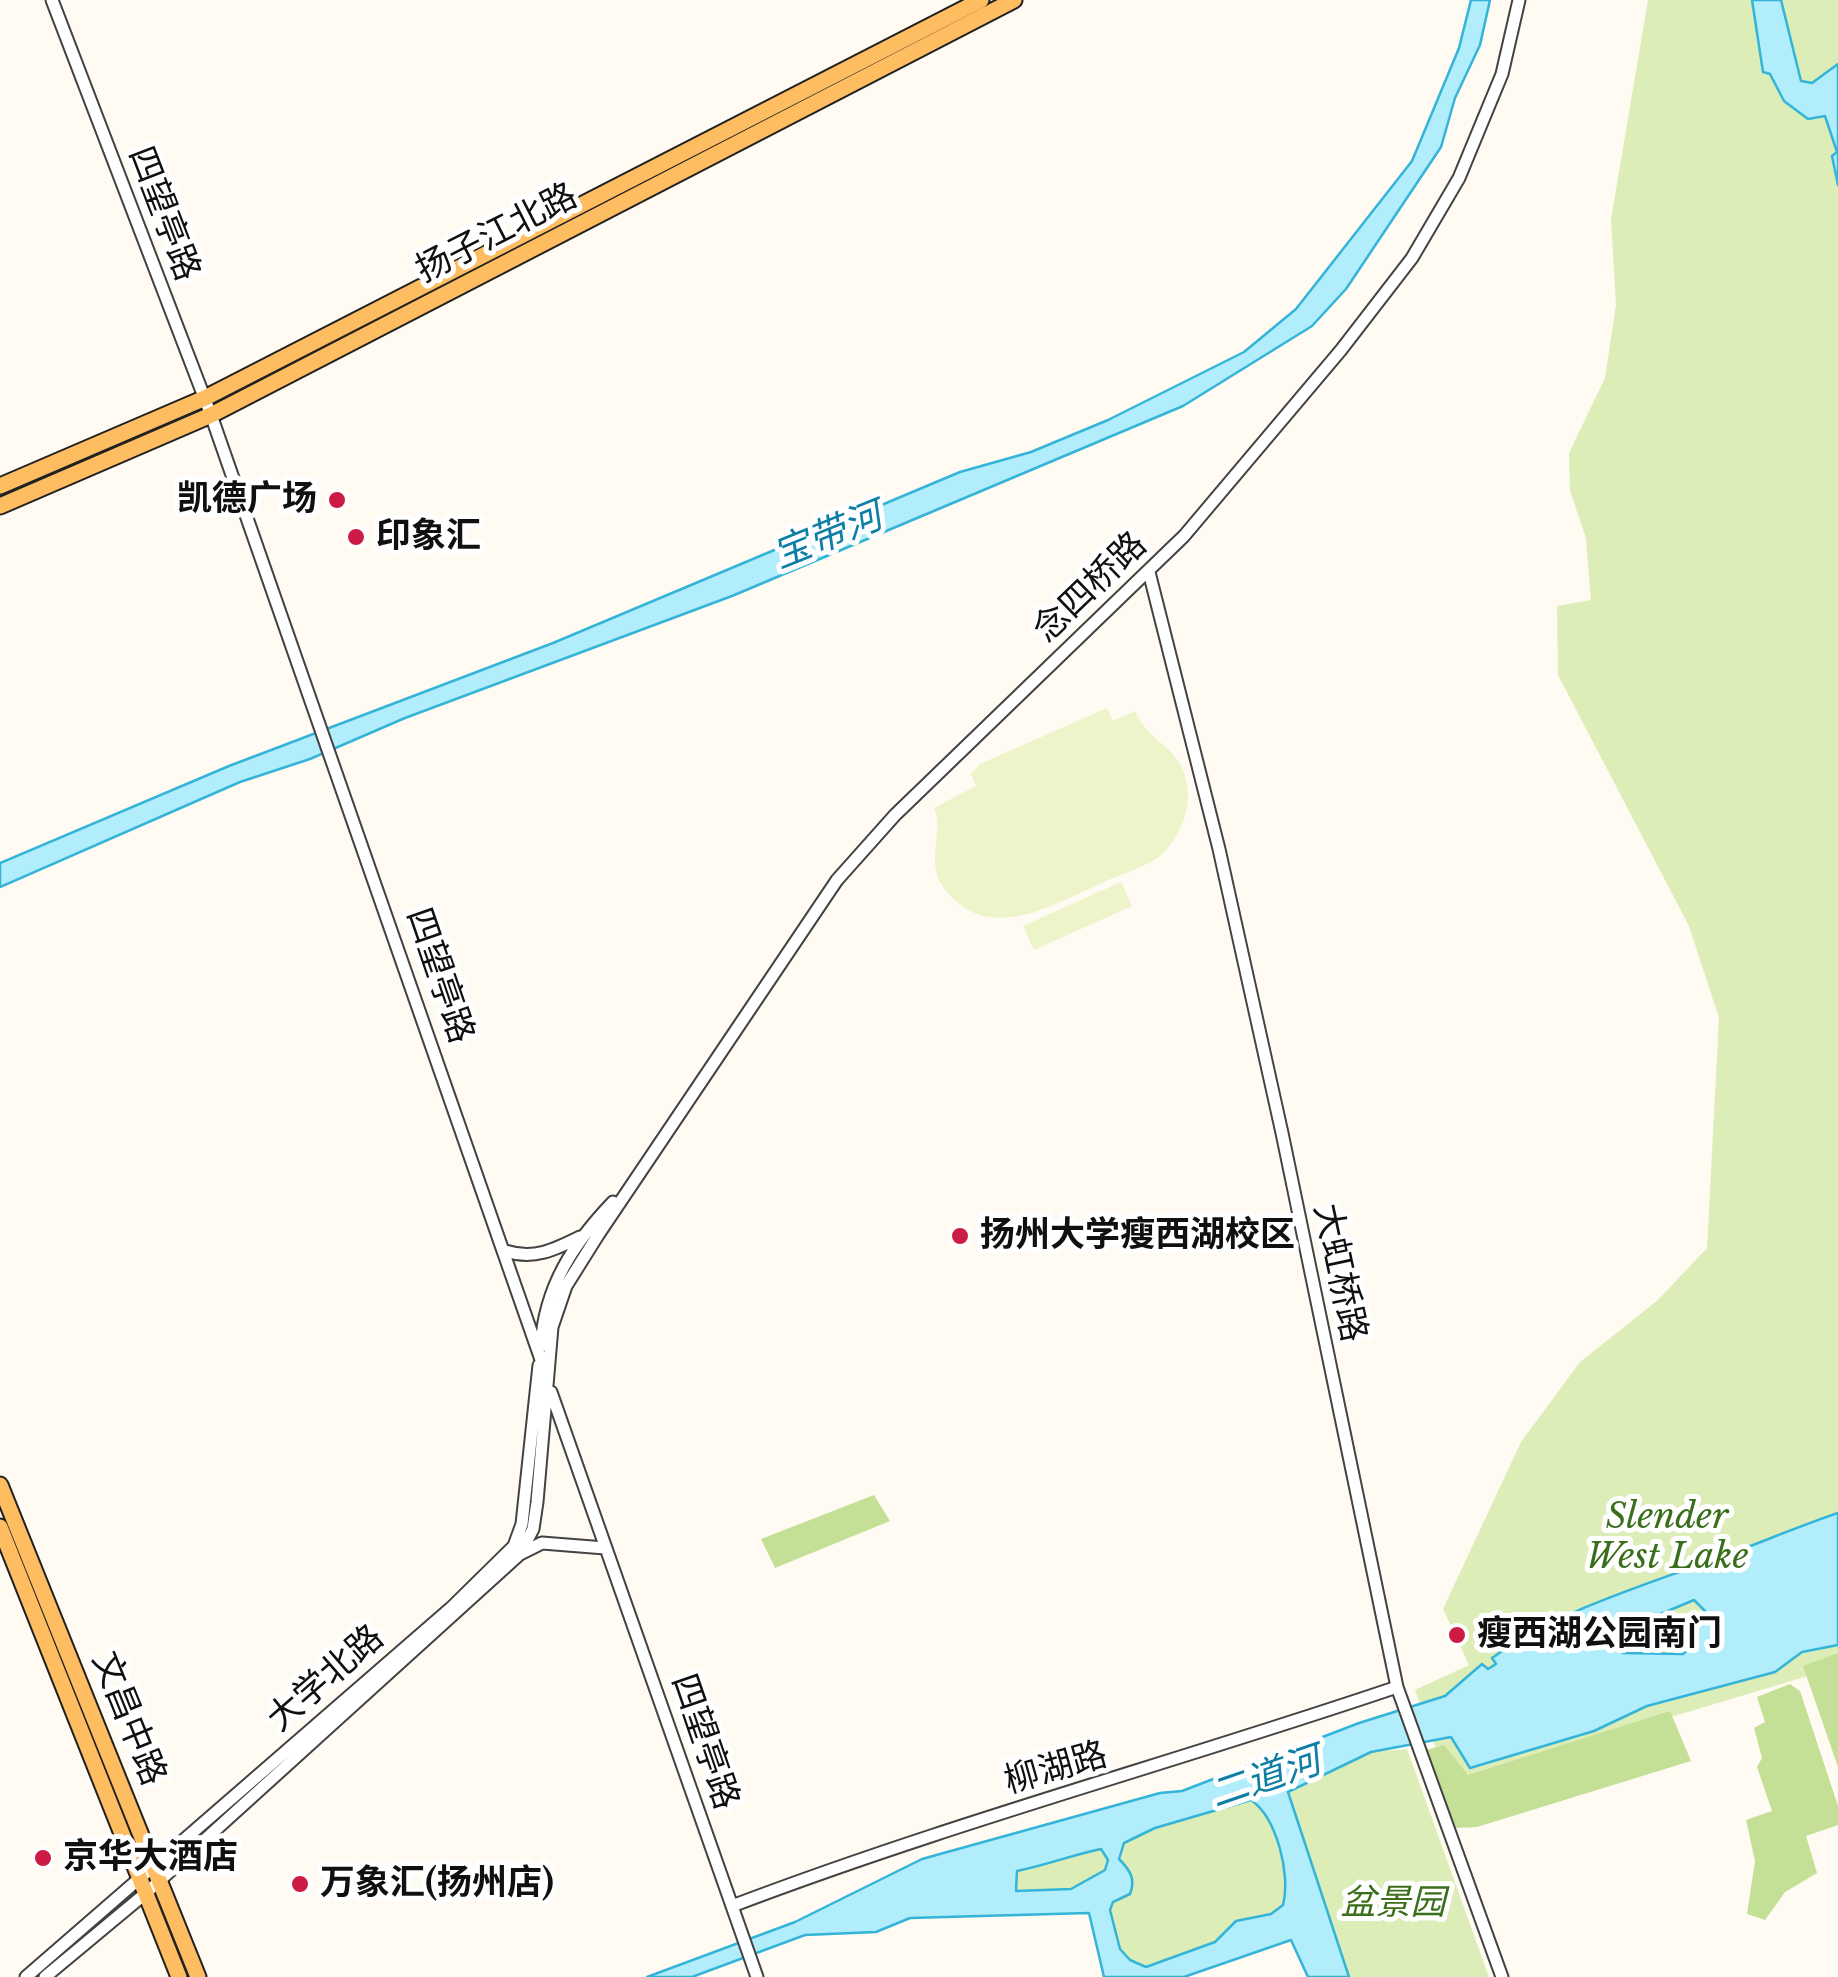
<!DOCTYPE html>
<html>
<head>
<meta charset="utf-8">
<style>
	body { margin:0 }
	canvas { display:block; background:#fffaf2 }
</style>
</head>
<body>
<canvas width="1838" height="1977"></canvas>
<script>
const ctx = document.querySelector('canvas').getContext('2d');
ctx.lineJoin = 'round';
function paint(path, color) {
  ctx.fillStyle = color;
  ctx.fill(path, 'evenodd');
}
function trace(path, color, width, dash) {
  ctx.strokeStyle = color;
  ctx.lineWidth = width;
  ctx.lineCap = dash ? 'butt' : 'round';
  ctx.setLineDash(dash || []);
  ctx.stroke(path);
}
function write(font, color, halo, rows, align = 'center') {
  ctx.font = font + ' "Libre Baskerville","Noto Sans SC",serif';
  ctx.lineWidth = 10;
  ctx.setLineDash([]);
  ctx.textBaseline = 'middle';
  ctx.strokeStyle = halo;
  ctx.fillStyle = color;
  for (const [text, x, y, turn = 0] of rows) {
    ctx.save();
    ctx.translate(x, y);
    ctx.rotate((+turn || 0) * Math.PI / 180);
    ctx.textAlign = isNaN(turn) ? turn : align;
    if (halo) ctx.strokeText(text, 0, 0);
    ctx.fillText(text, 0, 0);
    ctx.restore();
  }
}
const green = new Path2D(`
	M1648,0h190v1667l-217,65 -168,64 -38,-106 54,-25 -26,-56 78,-167 59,-80 78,-62 49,-52 12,-230 -30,-92 -131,-251 -1,-69 34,-6 -5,-62 -16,-47 -1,-38 36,-75 11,-73 -5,-86z
	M1407,1749l82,228h-140l-62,-185 84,-40z
	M1251,1800c26,18 40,75 32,105l-13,9 -34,7 -21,21 -70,25 -15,-7 -10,-11 -10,-39 3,-8 16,-7 2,-24 -12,-12 4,-16 32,-15z
	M1102,1849l6,11 -3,10 -34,19 -56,3 2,-21c30,-6 55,-16 85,-22z`);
const forest = new Path2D(`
	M874,1495l16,26 -115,47 -14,-29z
	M1838,1653v114l-35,-101z
	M1790,1684l10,7 38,115v19l-32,11 11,37 -32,19 -20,28 -18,-6 8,-53 -9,-41 26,-9 -15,-44 5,-9 -8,-30 11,-6 -8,-25z
	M1670,1711l21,50 -214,66 -22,1 -29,-78 18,-5 24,30z`);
const pitch = new Path2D(`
	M1107,708l6,13 22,-10c15,35 54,37 53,87 -1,20 -11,41 -25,55 -14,14 -43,21 -61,30 -50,22 -115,63 -158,5 -20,-27 1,-54 -10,-80l42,-22 -5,-12 9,-10z
	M1121,882l11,24 -98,44 -11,-24z`);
const water = new Path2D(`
	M1471,0h19l-10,45 -25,53 -14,49 -95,142 -34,37 -129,80 -451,190 -327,122 -95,41 -70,23 -240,105v-24l229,-97 324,-123 407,-171 71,-20 77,-32 136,-68 52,-43 116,-148 47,-113z
	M1752,0h29l20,81 11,2 26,-19v121l-6,-29 5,-4 -12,-36 -17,3 -24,-18 -14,-27 -7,-2z
	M1838,1513v132l-36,7 -27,20 -128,34 -53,25 -124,37 -19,-31 -80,15 -83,40 61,185h-41l-17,-37 -107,37h-80l-15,-64 -179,5 -34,14 -71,3 -113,42h-45l148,-55 127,-63 238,-66 22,-2 177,-68 86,-27 37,-32 6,5 8,-5 -4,-6c69,-48 146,-71 224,-99 41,-15 81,-32 122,-46zM1694,1600l12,12 -16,23v13l-7,6 -60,-1 -7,-17 4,-5zM1251,1800c26,18 40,75 32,105l-12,9 -35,7 -21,21 -69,25 -16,-7 -10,-11 -10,-39 3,-8 17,-8c6,-15 0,-24 -11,-35l5,-16 31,-15zM1101,1849l7,11 -3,10 -34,19 -55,2 1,-20c30,-6 55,-16 84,-22z`);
const minor = new Path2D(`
	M52,0l159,415 335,959
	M1149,572l70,277 63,284 115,554 105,290
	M505,1251c29,9 49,-1 75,-14
	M541,1346c4,-60 32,-102 72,-144
	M551,1392l206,585
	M520,1554l22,-11 63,5
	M732,1906c218,-83 444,-144 665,-219
	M26,1977l425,-369 63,-62 8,-22 17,-159
	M45,1977l101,-84 374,-339 13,-25 4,-27 15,-175 14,-41 32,-51 239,-355 58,-65 289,-279 157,-186 71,-92 47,-80 43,-104 17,-74`);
const major = new Path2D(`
	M0,486l205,-88 776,-398
	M0,506l211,-91 803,-415
	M0,1485l198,492
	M0,1527l179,450`);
const markers = [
	[337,500,10,"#cc1b44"],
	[356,537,10,"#cc1b44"],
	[960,1236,10,"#cc1b44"],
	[1457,1635,10,"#cc1b44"],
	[43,1858,10,"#cc1b44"],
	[300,1884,10,"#cc1b44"]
];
const streetNames = [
	["四望亭路",163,214,69],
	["扬子江北路",497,234,-27],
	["念四桥路",1091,588,-44],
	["四望亭路",439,976,71],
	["大虹桥路",1339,1273,78],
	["大学北路",326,1679,-41],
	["文昌中路",128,1719,68],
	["四望亭路",704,1742,71],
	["柳湖路",1056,1769,-16]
];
const poiNames = [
	["凯德广场",317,500,"right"],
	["印象汇",376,537],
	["扬州大学瘦西湖校区",980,1236],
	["瘦西湖公园南门",1477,1635],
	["京华大酒店",63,1858],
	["万象汇(扬州店)",320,1884]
];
const parkNames = [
	["Slender",1667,1518],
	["West Lake",1667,1558],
	["盆景园",1393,1904]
];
const waterNames = [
	["宝带河",828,537,-22],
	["二道河",1266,1779,-19]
];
paint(green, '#ddedb8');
paint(forest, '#c4e096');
paint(pitch, '#edf4ca');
paint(water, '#b2edfb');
trace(water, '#33b4d8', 2.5);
trace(minor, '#434343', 15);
trace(major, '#212121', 19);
trace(minor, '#fff', 11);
trace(major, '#ffbd62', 15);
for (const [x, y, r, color] of markers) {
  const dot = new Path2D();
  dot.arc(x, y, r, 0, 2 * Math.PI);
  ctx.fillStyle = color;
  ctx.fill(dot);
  trace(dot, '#fff', 4);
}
write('35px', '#101010', '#fff', streetNames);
write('bold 35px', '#101010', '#fff', poiNames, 'left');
write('italic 35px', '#3a6e1a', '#fff', parkNames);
write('italic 38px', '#0e7ea5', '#fff', waterNames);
</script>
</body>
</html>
